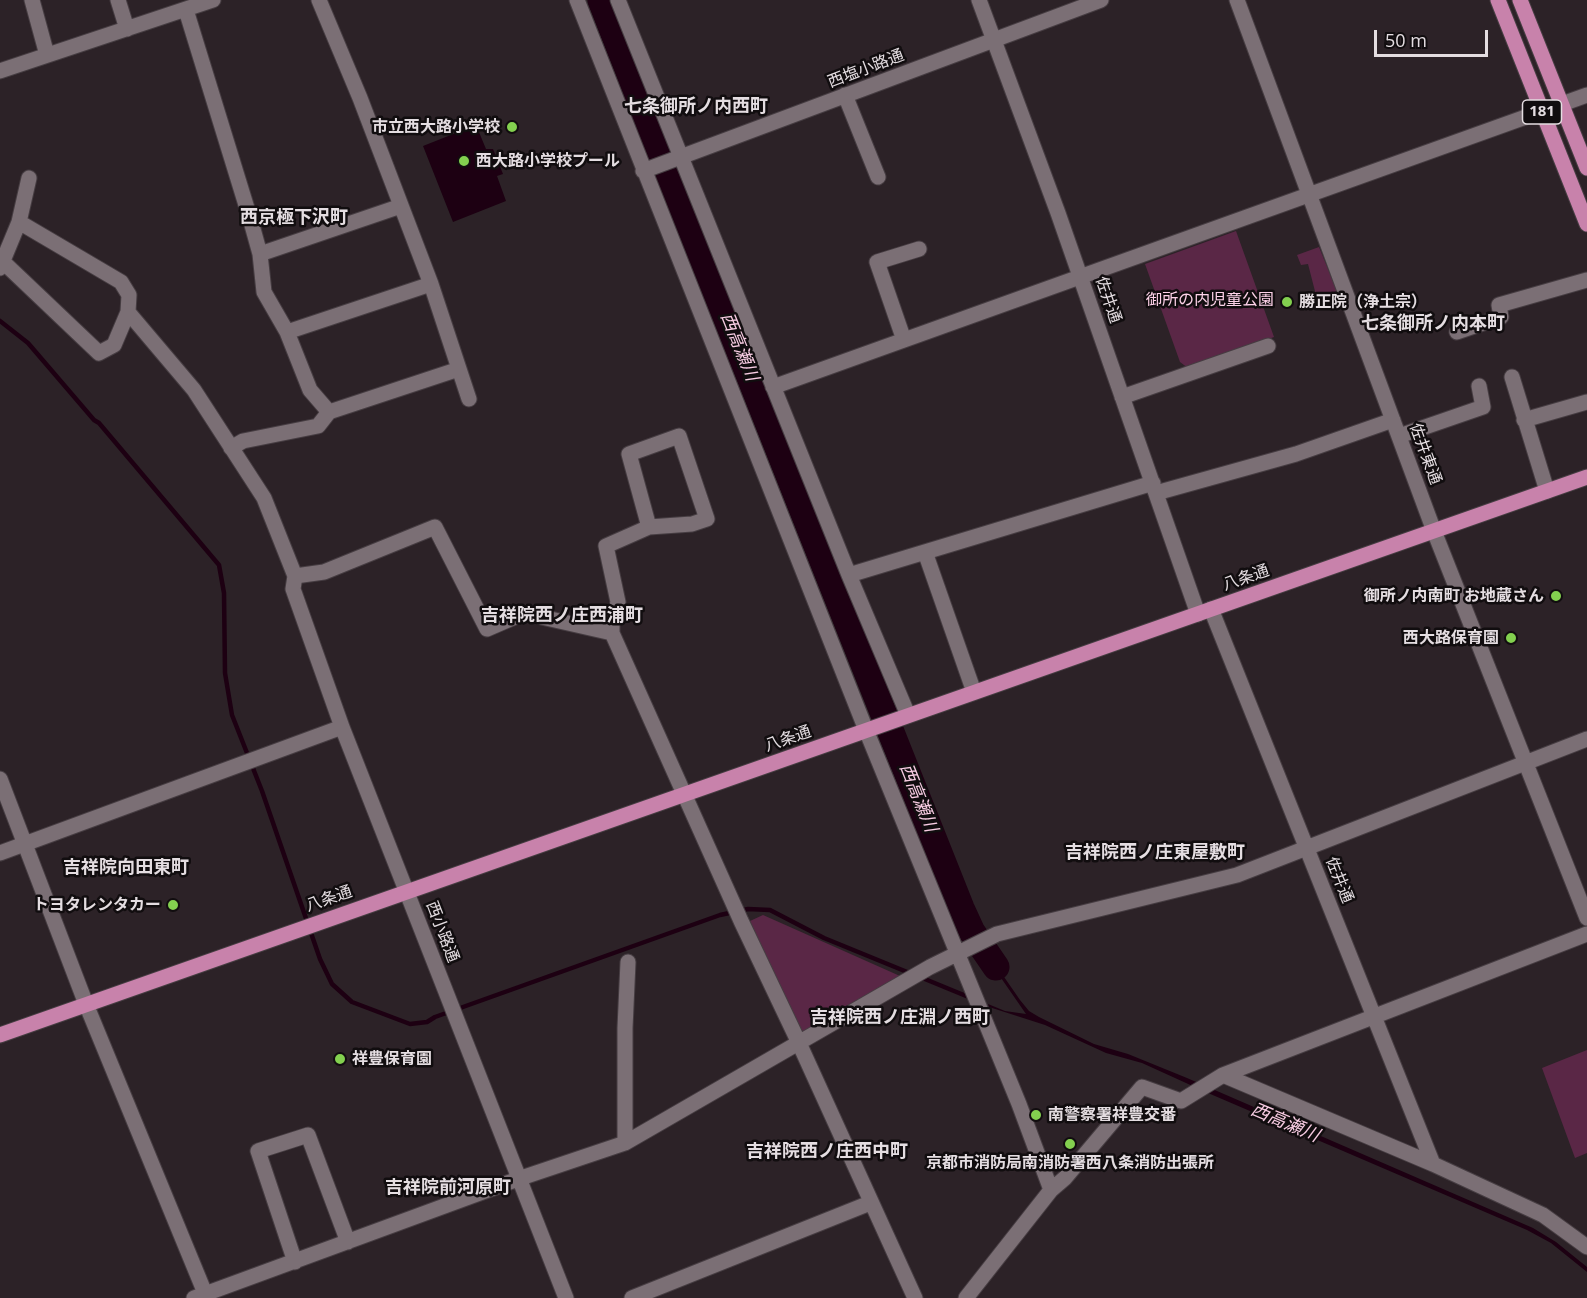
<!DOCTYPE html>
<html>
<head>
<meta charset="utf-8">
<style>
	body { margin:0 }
	#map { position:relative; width:1587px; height:1298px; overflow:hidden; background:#2c2227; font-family:"Open Sans",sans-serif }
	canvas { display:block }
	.scale { position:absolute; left:1374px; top:30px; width:114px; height:27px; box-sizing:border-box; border:3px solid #e4dde1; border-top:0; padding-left:8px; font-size:18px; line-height:21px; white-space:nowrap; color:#e4dde1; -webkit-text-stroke:4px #110d0f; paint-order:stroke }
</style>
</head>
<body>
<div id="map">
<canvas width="1587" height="1298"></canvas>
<div class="scale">50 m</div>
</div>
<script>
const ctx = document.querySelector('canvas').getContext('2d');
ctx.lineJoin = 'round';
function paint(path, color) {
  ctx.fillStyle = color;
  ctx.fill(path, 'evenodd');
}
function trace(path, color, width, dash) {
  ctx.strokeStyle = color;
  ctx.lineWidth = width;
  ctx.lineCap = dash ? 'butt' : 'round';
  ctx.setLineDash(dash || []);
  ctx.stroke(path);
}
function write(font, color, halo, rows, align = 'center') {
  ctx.font = font + ' "Open Sans","Noto Sans JP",sans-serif';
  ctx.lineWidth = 5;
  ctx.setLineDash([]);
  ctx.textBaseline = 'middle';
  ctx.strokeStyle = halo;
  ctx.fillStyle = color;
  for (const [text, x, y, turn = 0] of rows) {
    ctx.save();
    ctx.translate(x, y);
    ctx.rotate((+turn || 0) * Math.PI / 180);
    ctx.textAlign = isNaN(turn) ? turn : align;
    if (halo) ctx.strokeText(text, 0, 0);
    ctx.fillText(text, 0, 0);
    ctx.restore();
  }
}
const green = new Path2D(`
	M1236,231l38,106 -86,31 -8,-6 -35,-98z
	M1319,247l18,44 -20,8 -9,-35 -7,1 -4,-10z
	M763,915l137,61 -94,56 -9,-3 -47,-108z
	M1587,1050v103l-12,5 -33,-90z`);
const water = new Path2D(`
	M476,125l10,24h7l10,25 -6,2 9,25 -53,21 -30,-76z
	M984,948l36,52 9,11 10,6 55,27 34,10 59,24 346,150 23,14 31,25v5l-36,-29 -24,-13 -319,-137 -66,-30 -36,-10 -61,-28 -56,-18 -1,-3 17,7 21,3 -45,-65z`);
const stream = new Path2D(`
	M0,321l28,22 66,77 5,3 120,142 5,28 1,80 7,42 30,76 58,168 12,25 20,18 58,22 17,-2 8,-5 285,-102 28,-6 22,1 54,28 88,36
	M920,977l51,21`);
const river = new Path2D(`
	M601,0l52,134 308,774 11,24 24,35`);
const minor = new Path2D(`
	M32,0l15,55
	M118,0l9,29
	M319,0l41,98 71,186 38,115
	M577,0l289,730 153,374 32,86
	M618,0l231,575 59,140
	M979,0l79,213 140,401
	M1237,0l197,531 153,387
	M186,10l64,208 10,36 4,38 23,40 23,58 19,22
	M0,71l213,-71
	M845,95l33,82
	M643,171l458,-171
	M260,254l141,-48
	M0,259l99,94 15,-8 14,-33 1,-17 -8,-13 -102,-60
	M0,268l19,-46 10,-44
	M128,312l66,78 70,108 31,78 -2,13 49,138 224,571
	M287,332l144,-48
	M1457,332l44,-15 -2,-12 88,-25
	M904,340l-27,-78 42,-13
	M1512,377l35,114
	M773,387l814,-292
	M1122,397l146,-51
	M1524,420l63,-18
	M1399,436l84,-29 -4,-21
	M231,448l12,-7 75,-15 11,-14 130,-43
	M1156,493l140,-39 97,-34
	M925,552l49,140
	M849,575l304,-92
	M295,576l29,-4 111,-45 52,102 37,-16 88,20 129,288 58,122 116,255
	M1211,609l222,555
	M612,633v-8l6,-23 -12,-56 43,-19 43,-3 15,-5 -28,-83 -50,18 20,73
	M0,779l86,225 121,294
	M0,853l342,-126
	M1223,1075l210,89 110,51 44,32
	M625,1143v-115l3,-66
	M295,1262l-37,-111 50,-16 40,107
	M194,1298l324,-119 107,-36 305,-176 67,-33 240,-59 350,-136
	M632,1298l238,-95
	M966,1298l85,-108 14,-12 77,-91 39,14 42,-26 364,-141`);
const major = new Path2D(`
	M1498,0l89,224
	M1520,0l67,168
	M0,1035l1587,-558`);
const markers = [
	[512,127,6,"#83d04f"],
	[464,161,6,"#83d04f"],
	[1287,302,6,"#83d04f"],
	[1556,596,6,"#83d04f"],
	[1511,638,6,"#83d04f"],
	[173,905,6,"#83d04f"],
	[340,1059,6,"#83d04f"],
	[1036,1115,6,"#83d04f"],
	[1070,1144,6,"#83d04f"]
];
const shields = [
	[1542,112,39]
];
const shieldNames = [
	["181",1542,112]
];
const streetNames = [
	["西塩小路通",866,69,-21],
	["佐井通",1108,300,71],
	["佐井東通",1425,454,70],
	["八条通",1246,578,-19],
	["八条通",788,739,-19],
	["佐井通",1339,880,68],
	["八条通",329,899,-19],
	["西小路通",442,932,69]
];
const poiNames = [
	["市立西大路小学校",500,127],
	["西大路小学校プール",476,161,"left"],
	["勝正院（浄土宗）",1299,302,"left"],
	["御所ノ内南町 お地蔵さん",1544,596],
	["西大路保育園",1499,638],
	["トヨタレンタカー",161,905],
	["祥豊保育園",352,1059,"left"],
	["南警察署祥豊交番",1048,1115,"left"],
	["京都市消防局南消防署西八条消防出張所",1070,1163,"center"]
];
const parkNames = [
	["御所の内児童公園",1210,300]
];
const neighbourhoodNames = [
	["七条御所ノ内西町",696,107],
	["西京極下沢町",294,218],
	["七条御所ノ内本町",1433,324],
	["吉祥院西ノ庄西浦町",562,616],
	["吉祥院西ノ庄東屋敷町",1155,853],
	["吉祥院向田東町",126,868],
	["吉祥院西ノ庄淵ノ西町",900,1018],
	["吉祥院西ノ庄西中町",827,1152],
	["吉祥院前河原町",448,1188]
];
const waterNames = [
	["西高瀬川",739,347,68],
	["西高瀬川",918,798,68],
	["西高瀬川",1285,1123,23]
];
paint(green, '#5a2746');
paint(water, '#1d0012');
trace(stream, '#1d0012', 4.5);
trace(river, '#1d0012', 27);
trace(minor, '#463d42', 17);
trace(major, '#463d42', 17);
trace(minor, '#7b6f75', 15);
trace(major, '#c882ab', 15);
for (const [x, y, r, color] of markers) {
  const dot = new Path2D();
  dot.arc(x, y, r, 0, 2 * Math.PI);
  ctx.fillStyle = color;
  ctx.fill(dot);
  trace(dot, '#110d0f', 2);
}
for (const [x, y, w] of shields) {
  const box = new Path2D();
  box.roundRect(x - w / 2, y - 12, w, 24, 4.5);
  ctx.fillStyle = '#110d0f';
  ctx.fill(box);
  trace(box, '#e4dde1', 1.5);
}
write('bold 15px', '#e4dde1', null, shieldNames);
write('16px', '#e4dde1', '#110d0f', streetNames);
write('bold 16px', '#e4dde1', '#110d0f', poiNames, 'right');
write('16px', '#fdd1e8', '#110d0f', parkNames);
write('bold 18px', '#e4dde1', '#110d0f', neighbourhoodNames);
write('italic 18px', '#f8cce3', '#110d0f', waterNames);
</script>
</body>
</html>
